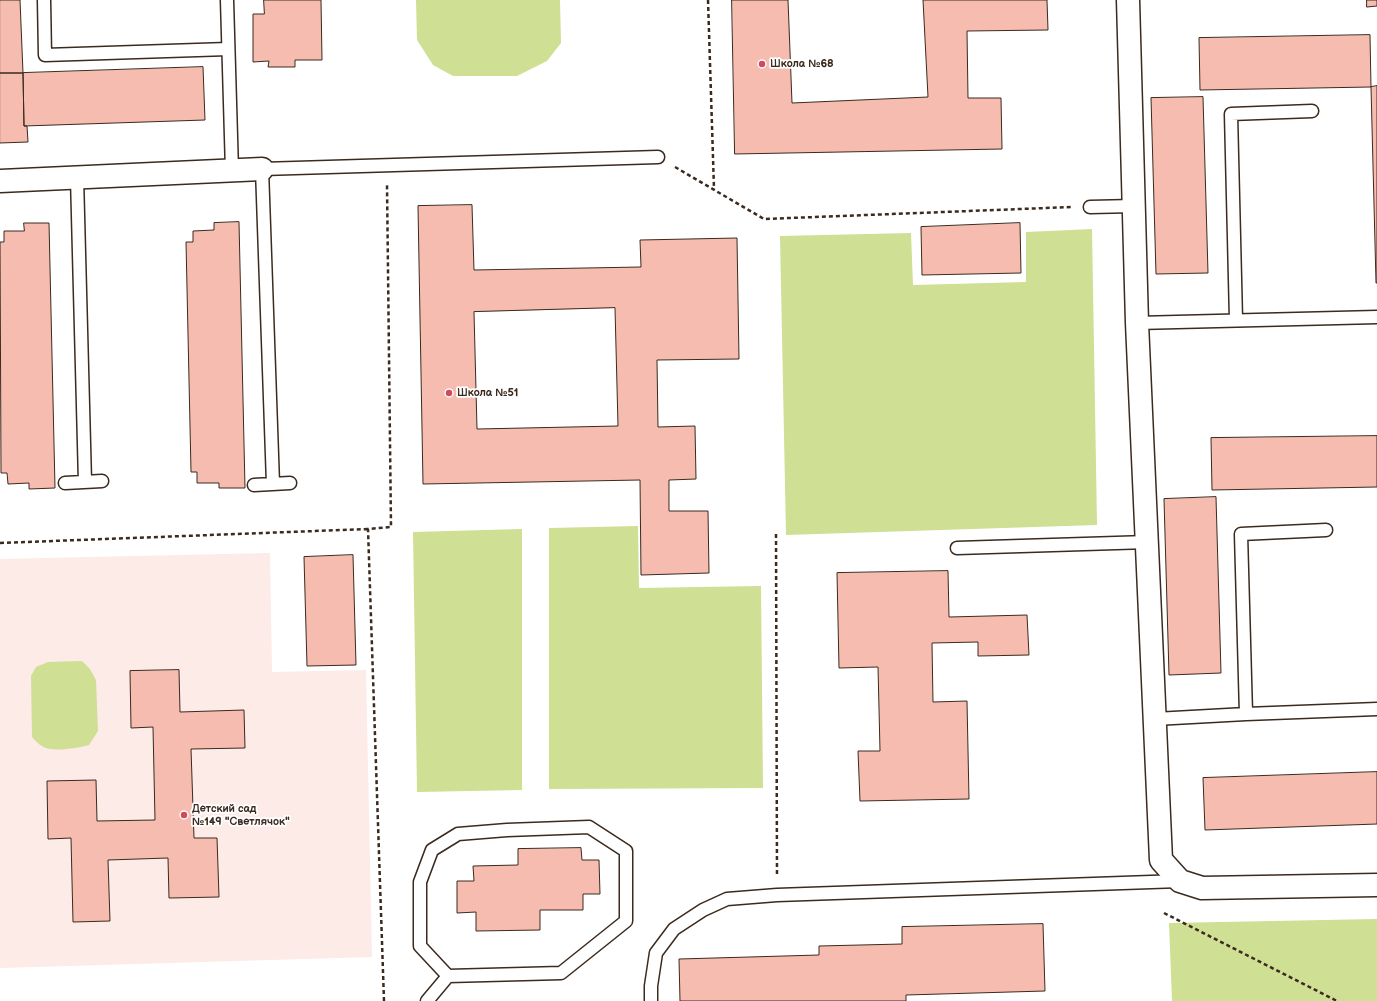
<!DOCTYPE html>
<html>
<head>
<meta charset="utf-8">
<style>
	body { margin:0 }
	canvas { display:block; background:#fff }
</style>
</head>
<body>
<canvas width="1377" height="1001"></canvas>
<script>
const ctx = document.querySelector('canvas').getContext('2d');
ctx.lineJoin = 'round';
function paint(path, color) {
  ctx.fillStyle = color;
  ctx.fill(path, 'evenodd');
}
function trace(path, color, width, dash) {
  ctx.strokeStyle = color;
  ctx.lineWidth = width;
  ctx.lineCap = dash ? 'butt' : 'round';
  ctx.setLineDash(dash || []);
  ctx.stroke(path);
}
function write(font, color, halo, rows, align = 'center') {
  ctx.font = font + ' "Balsamiq Sans",sans-serif';
  ctx.lineWidth = 3.5;
  ctx.setLineDash([]);
  ctx.textBaseline = 'middle';
  ctx.strokeStyle = halo;
  ctx.fillStyle = color;
  for (const [text, x, y, turn = 0] of rows) {
    ctx.save();
    ctx.translate(x, y);
    ctx.rotate((+turn || 0) * Math.PI / 180);
    ctx.textAlign = isNaN(turn) ? turn : align;
    if (halo) ctx.strokeText(text, 0, 0);
    ctx.fillText(text, 0, 0);
    ctx.restore();
  }
}
const built = new Path2D(`
	M270,553l2,119 94,-2 6,287 -372,11v-409z`);
const green = new Path2D(`
	M416,0h144l1,43 -14,18 -30,15h-64l-20,-11 -16,-25z
	M1092,229l5,296 -311,10 -6,-299 131,-3 2,52 113,-3v-50z
	M638,526l1,62 122,-2 2,202 -214,1v-261z
	M522,529v261l-105,2 -4,-260z
	M82,661l8,8 6,11 2,51 -9,14c-11,3 -37,8 -47,1 -4,-2 -7,-6 -10,-9l-1,-61 5,-9 12,-5z
	M1377,919v82h-205l-3,-78z`);
const building = new Path2D(`
	M0,0h20l3,73h-23z
	M264,0h57l1,60h-27v7h-27l1,-6 -16,1v-48h11z
	M732,0h56l4,103 136,-6 -5,-97h124l1,30 -81,1 1,67h33l1,51 -267,5z
	M1367,0h10v6l-10,1z
	M1370,35l1,52 -171,3 -1,-52z
	M203,67l2,53 -181,6 -1,-53z
	M0,73h23l1,53h3l1,16 -28,1z
	M1377,86v197h-1l-5,-196z
	M1203,97l5,176 -52,1 -5,-176z
	M472,205l2,65 167,-3 -1,-27 97,-2 2,121 -82,1 1,67 37,-1 1,53 -27,1v31h39l1,62 -68,2 -1,-95 -217,4 -5,-278zM615,308l3,118 -141,3 -3,-117z
	M239,222l6,266h-26v-5h-22v-11h-6l-5,-230h7v-11l21,-1v-7z
	M24,223h25l6,265 -26,1v-6l-21,1 -1,-11h-6l-1,-231h4v-11h20z
	M1020,223l1,50 -99,2 -1,-48z
	M1377,436v51l-165,3 -1,-52z
	M1216,497l5,176 -52,2 -5,-176z
	M353,555l3,110 -49,1 -3,-109z
	M948,571l1,46 78,-2 2,40 -51,1v-14l-46,1 1,59 34,-1 2,98 -109,2 -2,-50h22l-2,-84 -39,1 -2,-95z
	M179,670l1,42 64,-2 1,38 -54,1 3,89h23l2,59 -50,1 -1,-40 -60,2 2,61 -37,1 -2,-84 -23,1 -1,-58 49,-1 1,41 58,-1 -2,-93 -22,1 -1,-57z
	M1377,772v52l-172,6 -2,-52z
	M581,848l1,12h17l1,34h-17v16h-43v20l-64,1v-19l-19,1v-32h17l-1,-15 45,-1v-16z
	M1043,924l2,67 -139,4v6h-226l-1,-42 140,-4v-9l83,-2v-17z`);
const path = new Path2D(`
	M708,0l6,189
	M675,167l89,52 308,-12
	M776,534l1,341
	M0,543l368,-14
	M1164,913l173,88
	M384,1001l-16,-472 23,-2 -4,-342`);
const service = new Path2D(`
	M44,0l1,55 183,-6
	M227,0l5,171
	M77,177l8,305
	M1090,207l44,-1
	M1236,320l-5,-206 81,-3
	M1137,323l240,-6
	M65,483l37,-2
	M273,484l-11,-315 396,-12
	M254,485l36,-2
	M957,548l191,-6
	M1246,714l-5,-180 85,-4
	M1155,719l91,-5 131,-5
	M427,1001l21,-25 113,-3 65,-52v-70l-37,-24 -82,3 -49,4 -26,16 -12,32v64l28,30
	M651,1001v-15l5,-33 18,-24 29,-19 24,-11 50,-4 403,-14`);
const minor = new Path2D(`
	M1128,0l9,323 24,537 19,21 22,7 175,-3
	M0,181l262,-12`);
const markers = [
	[762,64,4,"#d1495b"],
	[449,393,4,"#d1495b"],
	[184,815,4,"#d1495b"]
];
const poiNames = [
	["Школа №68",770,64],
	["Школа №51",457,393],
	["Детский сад",192,809],
	["№149 \"Светлячок\"",192,822]
];
paint(built, '#fcebe7');
paint(green, '#cfdf93');
paint(building, '#f6bcb0');
trace(building, '#3b2a1e', 1);
trace(service, '#3b2a1e', 15);
trace(minor, '#3b2a1e', 25);
trace(path, '#3b2a1e', 2.5, [4, 3]);
trace(service, '#fff', 12);
trace(minor, '#fff', 22);
for (const [x, y, r, color] of markers) {
  const dot = new Path2D();
  dot.arc(x, y, r, 0, 2 * Math.PI);
  ctx.fillStyle = color;
  ctx.fill(dot);
  trace(dot, '#fff', 1.5);
}
write('bold 11px', '#3b2a1e', '#fff', poiNames, 'left');
</script>
</body>
</html>
